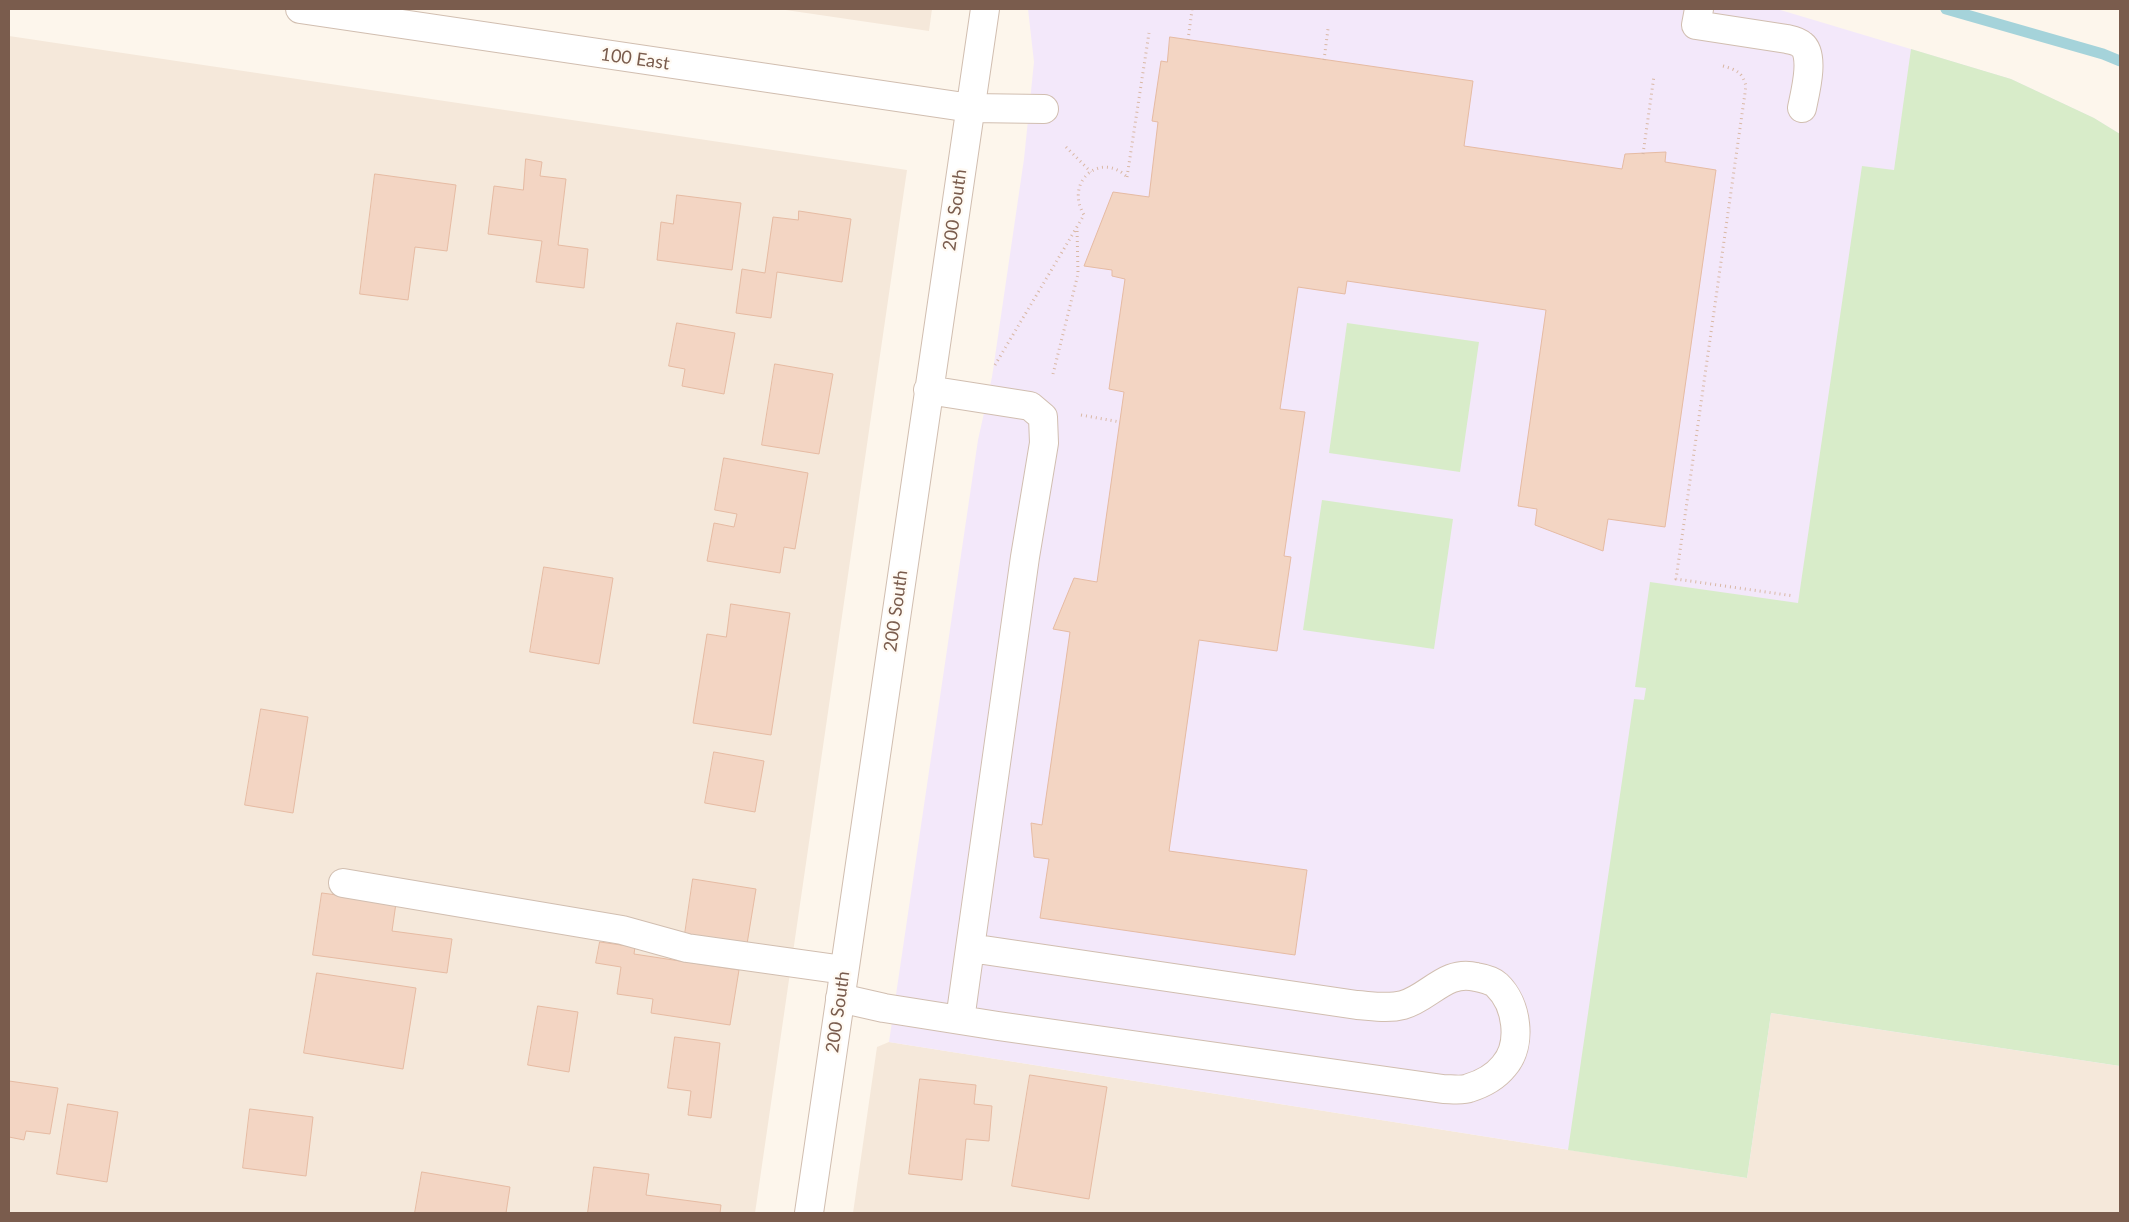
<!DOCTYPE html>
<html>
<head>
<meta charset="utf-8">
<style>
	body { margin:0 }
	#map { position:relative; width:2129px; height:1222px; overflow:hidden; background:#fdf6ec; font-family:Lato,sans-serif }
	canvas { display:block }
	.frame { position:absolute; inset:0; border:10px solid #7a5c4d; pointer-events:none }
</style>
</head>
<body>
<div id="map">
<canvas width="2129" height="1222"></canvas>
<div class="frame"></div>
</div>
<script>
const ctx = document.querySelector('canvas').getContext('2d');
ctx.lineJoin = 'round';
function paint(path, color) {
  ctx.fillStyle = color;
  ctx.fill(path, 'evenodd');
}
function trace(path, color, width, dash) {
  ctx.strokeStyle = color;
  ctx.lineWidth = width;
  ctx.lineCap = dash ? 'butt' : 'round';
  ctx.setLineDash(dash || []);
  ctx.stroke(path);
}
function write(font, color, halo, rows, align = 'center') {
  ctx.font = font + ' Lato,sans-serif';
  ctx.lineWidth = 4.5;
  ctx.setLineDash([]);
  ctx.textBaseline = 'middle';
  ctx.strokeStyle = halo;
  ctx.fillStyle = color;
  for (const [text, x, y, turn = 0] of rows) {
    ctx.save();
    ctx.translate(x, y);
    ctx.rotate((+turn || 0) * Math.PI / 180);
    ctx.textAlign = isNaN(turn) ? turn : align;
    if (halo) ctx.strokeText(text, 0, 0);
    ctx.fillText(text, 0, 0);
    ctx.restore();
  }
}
const residential = new Path2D(`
	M779,9h153l-3,22z
	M9,36l898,134 -152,1043h-746z
	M1771,1013l349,53v147h-1267l24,-166 12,-5 858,136z`);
const education = new Path2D(`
	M1028,9h749l234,70 83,39 26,16v932l-349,-53 -24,165 -858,-136 89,-602 14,-63 32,-218 10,-97z`);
const green = new Path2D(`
	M1911,49l100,30 83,39 26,16v932l-349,-53 -24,165 -179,-28 66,-451 10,1 2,-12 -11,-1 15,-105 148,21 64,-437 32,4z
	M1347,323l132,19 -19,130 -131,-19z
	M1322,500l131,19 -19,130 -131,-19z`);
const stream = new Path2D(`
	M1946,9l157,45 17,7`);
const building = new Path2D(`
	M1170,37l303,44 -9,65 158,23 3,-15 41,-2 -1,10 51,8 -51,357 -57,-8 -5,32 -68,-26 2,-16 -19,-3 28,-196 -199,-29 -2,13 -47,-7 -18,122 25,3 -21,144 7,1 -14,94 -78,-11 -30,211 138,19 -12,85 -255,-37 9,-59 -15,-2 -3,-34 11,2 28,-193 -17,-3 21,-51 23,4 27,-190 -15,-3 16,-110 -13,-3v-6l-28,-4 29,-74 36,5 9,-75 -6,-1 9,-60 6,1z
	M526,159l16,3 -2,14 26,3 -8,66 30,4 -4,39 -48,-6 6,-41 -54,-7 6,-48 29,4z
	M375,174l81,11 -9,66 -32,-4 -7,53 -48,-6z
	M677,195l64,8 -9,67 -75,-10 4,-38 12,2z
	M799,211l52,8 -9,63 -65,-10 -6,46 -35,-5 6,-44 23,4 8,-56 25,3z
	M677,323l58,10 -11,61 -42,-8 3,-17 -16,-3z
	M775,364l58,10 -14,80 -57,-9z
	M724,458l84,15 -13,76 -11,-2 -4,26 -73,-12 7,-38 20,4 3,-13 -22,-4z
	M544,567l69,11 -14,86 -69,-12z
	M731,604l59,9 -19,122 -78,-12 14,-89 19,3z
	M261,709l47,8 -15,96 -48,-8z
	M714,752l50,9 -9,51 -50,-9z
	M693,879l63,10 -9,55 -62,-10z
	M322,893l74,10 -4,28 60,8 -5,34 -134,-18z
	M600,942l35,5 -1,7 105,16 -9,55 -79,-12 2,-14 -36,-5 4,-27 -25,-4z
	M317,973l99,15 -13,81 -99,-16z
	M538,1006l40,6 -9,60 -41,-7z
	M675,1037l45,6 -9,75 -23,-3 3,-24 -23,-3z
	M1030,1075l77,12 -18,112 -77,-13z
	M920,1079l56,6 -2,19 18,2 -3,35 -23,-2 -4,41 -53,-6z
	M9,1081l49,7 -8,46 -24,-3 -2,9 -15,-3z
	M68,1104l50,8 -11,70 -50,-8z
	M250,1109l63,8 -7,59 -63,-8z
	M594,1167l55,7 -3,21 75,10 -1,8h-132z
	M422,1172l88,15 -4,26h-91z`);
const path = new Path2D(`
	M1188,40l4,-30
	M1324,60l4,-31
	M1723,66c14,4 19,6 23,20l-70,493 118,17
	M1066,147l25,25
	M1643,154l11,-78
	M1127,177l22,-144
	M995,365l89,-150c-20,-34 17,-64 43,-38
	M1053,374l25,-100 -1,-47
	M1081,415l39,7`);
const minor = new Path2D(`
	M300,9l671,99 73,1
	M1699,9l-3,16 91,14c5,1 11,2 15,6 13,10 3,48 0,63
	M343,883l279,47 65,18 157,22
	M840,998l44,10 114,18 445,63c8,0 19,2 26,-1 13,-4 27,-12 35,-22 19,-22 13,-62 -7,-81 -4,-4 -15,-7 -21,-8 -30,-8 -47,21 -73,28 -15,4 -31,1 -46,0l-387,-57 55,-391 19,-114 -1,-26 -13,-11 -102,-16
	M960,1020l10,-72
	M809,1213l176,-1204`);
const streetNames = [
	["100 East",635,59,8],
	["200 South",955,210,-82],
	["200 South",896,611,-82],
	["200 South",838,1012,-82]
];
paint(residential, '#f5e8da');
paint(education, '#f3e8fa');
paint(green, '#d8ecc9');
trace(stream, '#a5d3da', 11);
paint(building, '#f3d5c3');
trace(building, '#e6bba3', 1);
trace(minor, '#d1beb0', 30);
trace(path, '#d9b8a5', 3, [1, 4]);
trace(minor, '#fff', 28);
write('18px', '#7a5c4d', '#fffaf3', streetNames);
</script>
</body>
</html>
